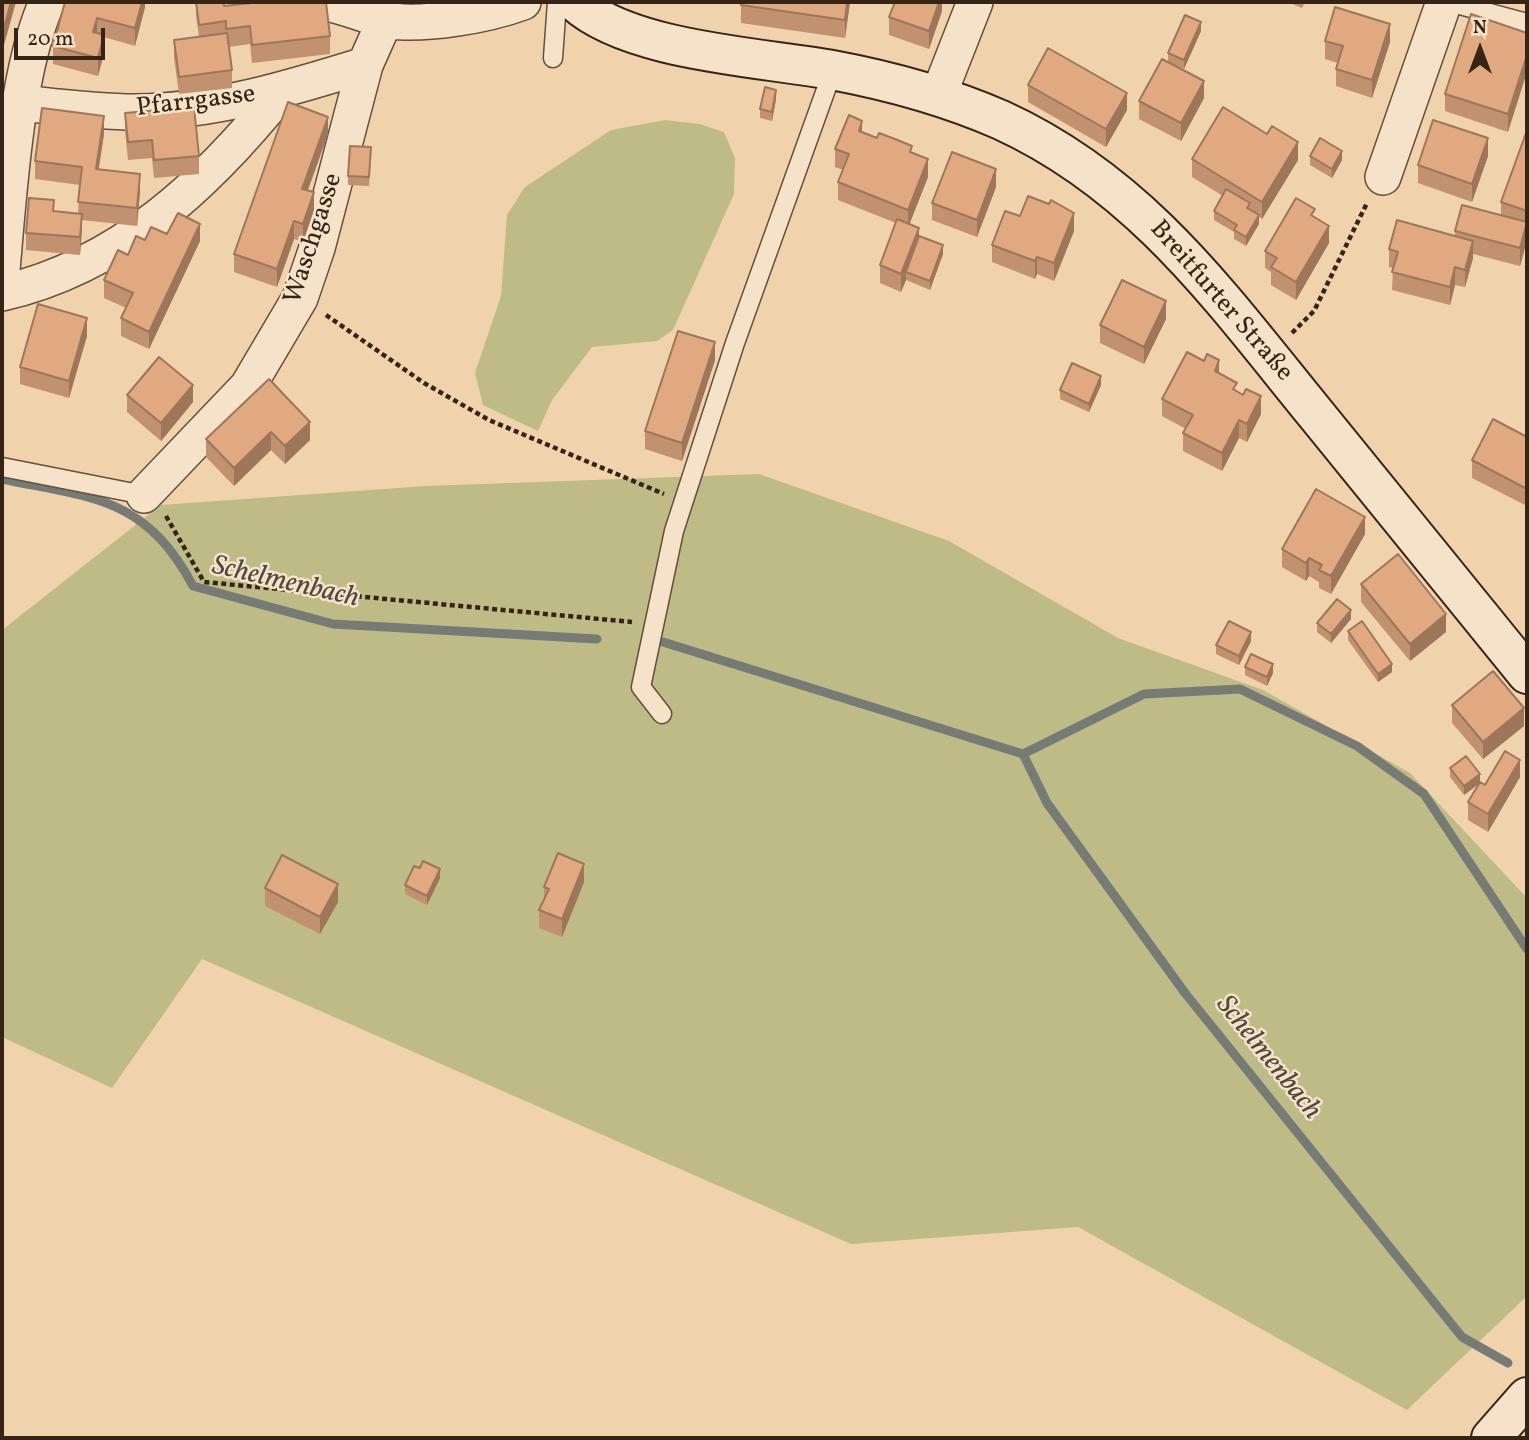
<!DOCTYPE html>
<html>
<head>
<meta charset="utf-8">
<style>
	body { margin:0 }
	#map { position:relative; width:1529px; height:1440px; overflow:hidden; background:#f0d3ac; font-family:Vollkorn,serif }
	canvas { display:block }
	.frame { position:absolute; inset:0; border:4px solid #362517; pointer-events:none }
	.north { position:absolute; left:1445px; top:14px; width:70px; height:70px; -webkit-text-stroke:5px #f5e2c9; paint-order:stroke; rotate:0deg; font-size:19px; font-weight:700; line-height:28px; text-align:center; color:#362517 }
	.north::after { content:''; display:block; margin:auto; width:24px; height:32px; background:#362517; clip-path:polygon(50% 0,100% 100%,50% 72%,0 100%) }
	.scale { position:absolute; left:14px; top:28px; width:91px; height:32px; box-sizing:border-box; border:4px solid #362517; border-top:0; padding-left:9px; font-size:21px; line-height:24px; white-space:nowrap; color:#362517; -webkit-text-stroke:5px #f5e2c9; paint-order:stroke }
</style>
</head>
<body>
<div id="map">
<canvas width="1529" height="1440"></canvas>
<div class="frame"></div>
<div class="north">N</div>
<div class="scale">20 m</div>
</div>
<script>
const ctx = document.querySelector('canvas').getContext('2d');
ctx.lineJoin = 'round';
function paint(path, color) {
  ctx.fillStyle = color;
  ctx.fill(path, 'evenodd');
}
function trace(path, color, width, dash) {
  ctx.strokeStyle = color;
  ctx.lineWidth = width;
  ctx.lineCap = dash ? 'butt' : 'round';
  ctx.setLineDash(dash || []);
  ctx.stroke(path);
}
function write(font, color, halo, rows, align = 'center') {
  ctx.font = font + ' Vollkorn,serif';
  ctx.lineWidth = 5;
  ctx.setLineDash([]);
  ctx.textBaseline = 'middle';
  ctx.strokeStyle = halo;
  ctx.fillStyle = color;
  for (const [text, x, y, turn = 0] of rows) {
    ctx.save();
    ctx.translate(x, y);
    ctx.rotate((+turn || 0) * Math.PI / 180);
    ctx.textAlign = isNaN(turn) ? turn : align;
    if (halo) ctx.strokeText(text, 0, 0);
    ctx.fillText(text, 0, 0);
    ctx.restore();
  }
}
const green = new Path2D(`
	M665,120l34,4 25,8 11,26 -1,36 -61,136 -16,11 -65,6 -40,53 -14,31 -55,-26 -8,-32 26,-77 6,-81 18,-28 86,-57z
	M759,474l190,67 169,97 145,52 147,83 117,125v398l-120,114 -329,-183 -227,17 -649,-285 -90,129 -110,-51v-407l159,-125 265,-19z`);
const stream = new Path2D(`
	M2,479c90,19 143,17 191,107l140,38 264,15
	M663,642l360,112 121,-60 96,-5 117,57 67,48 103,155
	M1023,754l24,49 138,190 277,344 46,26`);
const path = new Path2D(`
	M326,315l98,68 65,37 175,74
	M1292,333l22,-22 53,-108
	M166,516l38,66 428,40`);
const service = new Path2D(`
	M1449,2l78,21
	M553,58l4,-56
	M2,467l142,28
	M662,714l-21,-27 33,-156 61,-188 98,-273`);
const minor = new Path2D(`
	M323,2c22,4 42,14 62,18 37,7 103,-5 138,-18
	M939,94l36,-92
	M22,103c37,4 75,9 113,9 78,0 156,-24 230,-47
	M1383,177l61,-175
	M2,270c7,-78 14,-198 45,-268
	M2,293c118,-27 205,-109 279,-201
	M144,495l104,-109 52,-88 17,-50 48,-183 20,-45`);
const secondary = new Path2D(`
	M575,2c54,49 184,55 257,68 59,11 114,26 169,50 140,64 220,178 314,293 71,87 142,174 212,261
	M1491,1438l36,-41`);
const wall = new Path2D(`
	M65,2h80v5l-10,39 -31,-9v16l-6,23 -45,-12v-18z
	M196,2l28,4 106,30v18l-78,9 -2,-19 -21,3 3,23v18l-53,6 -5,-36v-18l25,-3 -3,-22z
	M741,2h109l-5,36 -104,-15z
	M942,2v9l-13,38 -40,-14v-18z
	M1288,2h17l-3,6z
	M1201,31l-17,38 -16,-7v-9z
	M1527,33l-19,99 -63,-21v-17z
	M1325,41l65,1 -18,56 -36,-12v-17l2,-6 -13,-4z
	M1028,85l99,25 -21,37 -78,-45z
	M1204,98l-23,43 -42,-22v-18z
	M776,99l-4,22 -12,-3v-9z
	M125,113l74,43v18l-45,4 -2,-20 -24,2 -3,-29z
	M862,132l50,21 16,24 -19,47 10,12 24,18 -13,36 -24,-10 -5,12 -21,-9v-18l16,-42 -58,-23v-18l5,-12 -8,-3v-18z
	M1527,133v107l-7,26 -47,-12v4l-8,29 -10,-2 -5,20 -58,-15 1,-22 -4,-1v-18l66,-13v-5l46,-16v-13z
	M104,134l-6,36 42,22 -3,34 -55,-6 -2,35 -54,-5v-17l28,-22 24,2 2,-28 -45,-6v-18z
	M328,134l-20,56 6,20 -11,32 -9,-3 -17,48 -43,-15v-18z
	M371,156l-2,30 -21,-1v-9z
	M1310,156l32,4 -10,18 -22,-13z
	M1488,156l-16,46 -54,-19v-18z
	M1192,159l106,1 -36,59 -3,-2v7l-13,22 -12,-7v-7l-20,-12v-9l9,-15 -31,-19z
	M996,187l-19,50 -45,-17v-17z
	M1020,216l54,15 -20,50 -17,-7 -2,5 -43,-17v-17z
	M1315,217l14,26 -33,57 -25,-15v-13l-6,-4v-17z
	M145,240l55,1 -51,108 -28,-13v-18l5,-10 -22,-10v-18l24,-25z
	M1166,319l-22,45 -44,-21v-18z
	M87,336l-18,62 -49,-14v-17z
	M715,360l-33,101 -37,-12v-18z
	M1219,374l42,40 -14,28 -8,-4 -17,33 -39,-20v-18l3,-4 -24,-13v-17z
	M269,379l41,61 -25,24 -14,-14 -37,36 -28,-29v-18z
	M1101,385l-12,27 -29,-13v-9z
	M127,395l66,7 -32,39 -34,-29z
	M1527,437l-2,68 -53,-27v-18z
	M1365,534l-34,60 -12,-6v-6l-10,-6 -3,5 -24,-14v-18z
	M1361,584l85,48 -36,29 -49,-59z
	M1351,619l-20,24 -14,-11v-9z
	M1348,631l44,41 -14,10 -30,-42z
	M1251,641l-12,24 -23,-11v-9z
	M1245,667l28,6 -6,13 -22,-11z
	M1452,705l72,21 -41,33 -31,-36z
	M1450,768l35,17 35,-8 -32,55 -20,-12v-18l12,-19 -16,12 -14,-18z
	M440,878l-13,27 -22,-11v-9z
	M584,882l-22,55 -23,-9v-18l5,-10v-13z
	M265,888l73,14 -18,32 -55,-28z`);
const shadedWall = new Path2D(`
	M11,2h5l-14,50v-17z
	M142,2h3v5l-10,39v-18z
	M847,2h3l-5,36v-18z
	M939,2h3v9l-13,38v-18z
	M97,18v18l-4,-4z
	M1201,22v9l-17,38v-9z
	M1390,24v18l-18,56v-18z
	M104,35v18l-6,23v-18z
	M1527,55v17l-19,60v-18z
	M1204,81v17l-23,43v-18z
	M776,90v9l-4,22v-9z
	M1127,93v17l-21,37v-18z
	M104,116v18l-8,53v-18z
	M328,117v17l-26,72v-17z
	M862,121v17l-3,-7z
	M1488,138v18l-16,46v-18z
	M1298,142v18l-36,59v-17z
	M1342,151v9l-10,18v-9z
	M928,159v18l-20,51v-18z
	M996,169v18l-19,50v-17z
	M140,174v18l-3,34v-18z
	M314,192v18l-11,32v-18z
	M1074,213v18l-20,50v-18z
	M82,214v17l-2,24v-18z
	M1259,215v9l-13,22v-9z
	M294,221v18l-17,48v-18z
	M1527,222v18l-7,26v-18z
	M200,224v17l-51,108v-17z
	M1329,226v17l-33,57v-18z
	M919,228v17l-13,27v8l-5,12v-18z
	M1473,241v17l-8,29v-17z
	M943,245v9l-13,36v-9z
	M1037,257v17l-2,5v-18z
	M1455,267v18l-5,20v-18z
	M1166,301v18l-22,45v-17z
	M87,318v18l-18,62v-17z
	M715,342v18l-33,101v-18z
	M1219,360v18l-4,-7z
	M1101,376v9l-12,27v-8z
	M193,385v17l-32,39v-18z
	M1261,396v18l-14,28v-18z
	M1239,420v18l-17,33v-18z
	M310,422v18l-25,24v-18z
	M271,432v18l-37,36v-18z
	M1527,484v17l-2,4v-17z
	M1365,517v17l-34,60v-18z
	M1309,558v18l-3,5v-18z
	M1351,610v9l-20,24v-9z
	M1446,614v18l-36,29v-17z
	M1251,632v9l-12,24v-9z
	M1273,664v9l-6,13v-9z
	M1392,664v8l-14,10v-8z
	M1524,708v18l-41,33v-17z
	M1520,760v17l-32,55v-18z
	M1480,774v9l-16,12v-9z
	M584,864v18l-22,55v-18z
	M440,869v9l-13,27v-9z
	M338,884v18l-18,32v-17z`);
const building = new Path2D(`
	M2,2h9l-9,33z
	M65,2h77l-7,26 -38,-10 -4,14 11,3 -6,23 -45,-12z
	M196,2h27l1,4 37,-4h65l4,34 -78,9 -2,-19 -24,3v-8l-27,4z
	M741,2h106l-2,18 -104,-15z
	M895,2h44l-10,29 -40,-14z
	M1335,7l55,17 -18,56 -36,-11 7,-23 -18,-5z
	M1471,14l56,19v22l-19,59 -63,-20z
	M1185,15l16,7 -17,38 -16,-7z
	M227,33l5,37 -53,7 -5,-37z
	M1048,48l79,45 -21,36 -78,-44z
	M1162,59l42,22 -23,42 -42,-22z
	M765,87l11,3 -4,22 -12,-3z
	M288,102l40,15 -26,72 12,3 -11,32 -9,-3 -17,48 -43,-15z
	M194,107l5,49 -45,4 -2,-20 -24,2 -3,-29z
	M1223,107l44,27 5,-8 26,16 -36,60 -70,-43z
	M42,108l62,8 -8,53 44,5 -3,34 -59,-6 4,-35 -47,-6z
	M849,115l13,6 -3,10 18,7 2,-5 16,6 17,7 -2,6 18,7 -20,51 -70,-28 11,-28 -14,-5z
	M1433,120l55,18 -16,46 -54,-19z
	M1526,133h1v78l-26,-9z
	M1320,138l22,13 -10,18 -22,-13z
	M350,146l21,1 -2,30 -21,-1z
	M952,152l44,17 -19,51 -45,-17z
	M1226,189l24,14 -3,5 12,7 -13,22 -12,-7 3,-5 -23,-14z
	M1028,196l21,8 2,-4 23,13 -20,50 -17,-6 -2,4 -43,-16 13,-34 15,5z
	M29,198l25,2 -1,11 29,3 -2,23 -54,-4z
	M1296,198l19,11 -4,6 18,11 -33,56 -25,-15 6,-9 -12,-7z
	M1462,205l65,17 -7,26 -65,-17z
	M178,213l22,11 -51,108 -28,-14 12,-25 -29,-13 14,-30 10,5 8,-19 9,4 6,-13 16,7z
	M897,219l22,9 -18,46 -21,-9z
	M1397,220l76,21 -8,29 -10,-3 -5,20 -58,-15 6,-20 -9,-3z
	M919,236l24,9 -13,36 -24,-9z
	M1122,280l44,21 -22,46 -44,-22z
	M38,304l49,14 -18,63 -49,-14z
	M678,331l37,11 -33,101 -37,-12z
	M1187,352l17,9 3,-7 12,6 -4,11 22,12 -4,6 10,6 3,-6 15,7 -14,28 -8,-4 -17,33 -39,-20 10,-18 -31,-16z
	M159,357l34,28 -32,38 -34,-28z
	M1072,363l29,13 -12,28 -29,-14z
	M269,379l41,43 -25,24 -14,-14 -37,36 -28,-29z
	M1493,419l34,18v47l-2,4 -53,-28z
	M1316,489l49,28 -34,59 -12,-6 3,-5 -13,-7 -3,5 -24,-14z
	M1398,554l48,60 -36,30 -49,-60z
	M1337,599l14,11 -20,24 -14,-11z
	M1229,621l22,11 -12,24 -23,-11z
	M1362,621l30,43 -14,10 -30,-43z
	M1251,654l22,10 -6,13 -22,-10z
	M1493,671l31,37 -41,34 -31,-37z
	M1505,751l15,9 -32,54 -20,-12 12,-20 5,3z
	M1466,756l14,18 -16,12 -14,-18z
	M558,853l26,11 -22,55 -23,-9 10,-21 -5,-2z
	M282,855l56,29 -18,33 -55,-29z
	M423,861l17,8 -13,27 -22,-11 9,-19 6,2z`);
const streetNames = [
	["Pfarrgasse",196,103,-7],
	["Waschgasse",315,239,-72],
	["Breitfurter Straße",1220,302,49]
];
const waterNames = [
	["Schelmenbach",285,584,13],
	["Schelmenbach",1267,1059,51]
];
paint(green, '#bebb86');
trace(stream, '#767b76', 9);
trace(service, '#64503c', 21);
trace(minor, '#64503c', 38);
trace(secondary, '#362517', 42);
trace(path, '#362517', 4.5, [5, 3.5]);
trace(service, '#f5e2c9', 18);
trace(minor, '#f5e2c9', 35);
trace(secondary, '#f5e2c9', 38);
paint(wall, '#c2916f');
paint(shadedWall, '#9e765a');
paint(building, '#e1a981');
trace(building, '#9e765a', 2);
write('26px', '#362517', '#f5e2c9', streetNames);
write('italic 28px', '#50493f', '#f5e2c9', waterNames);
</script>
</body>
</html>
